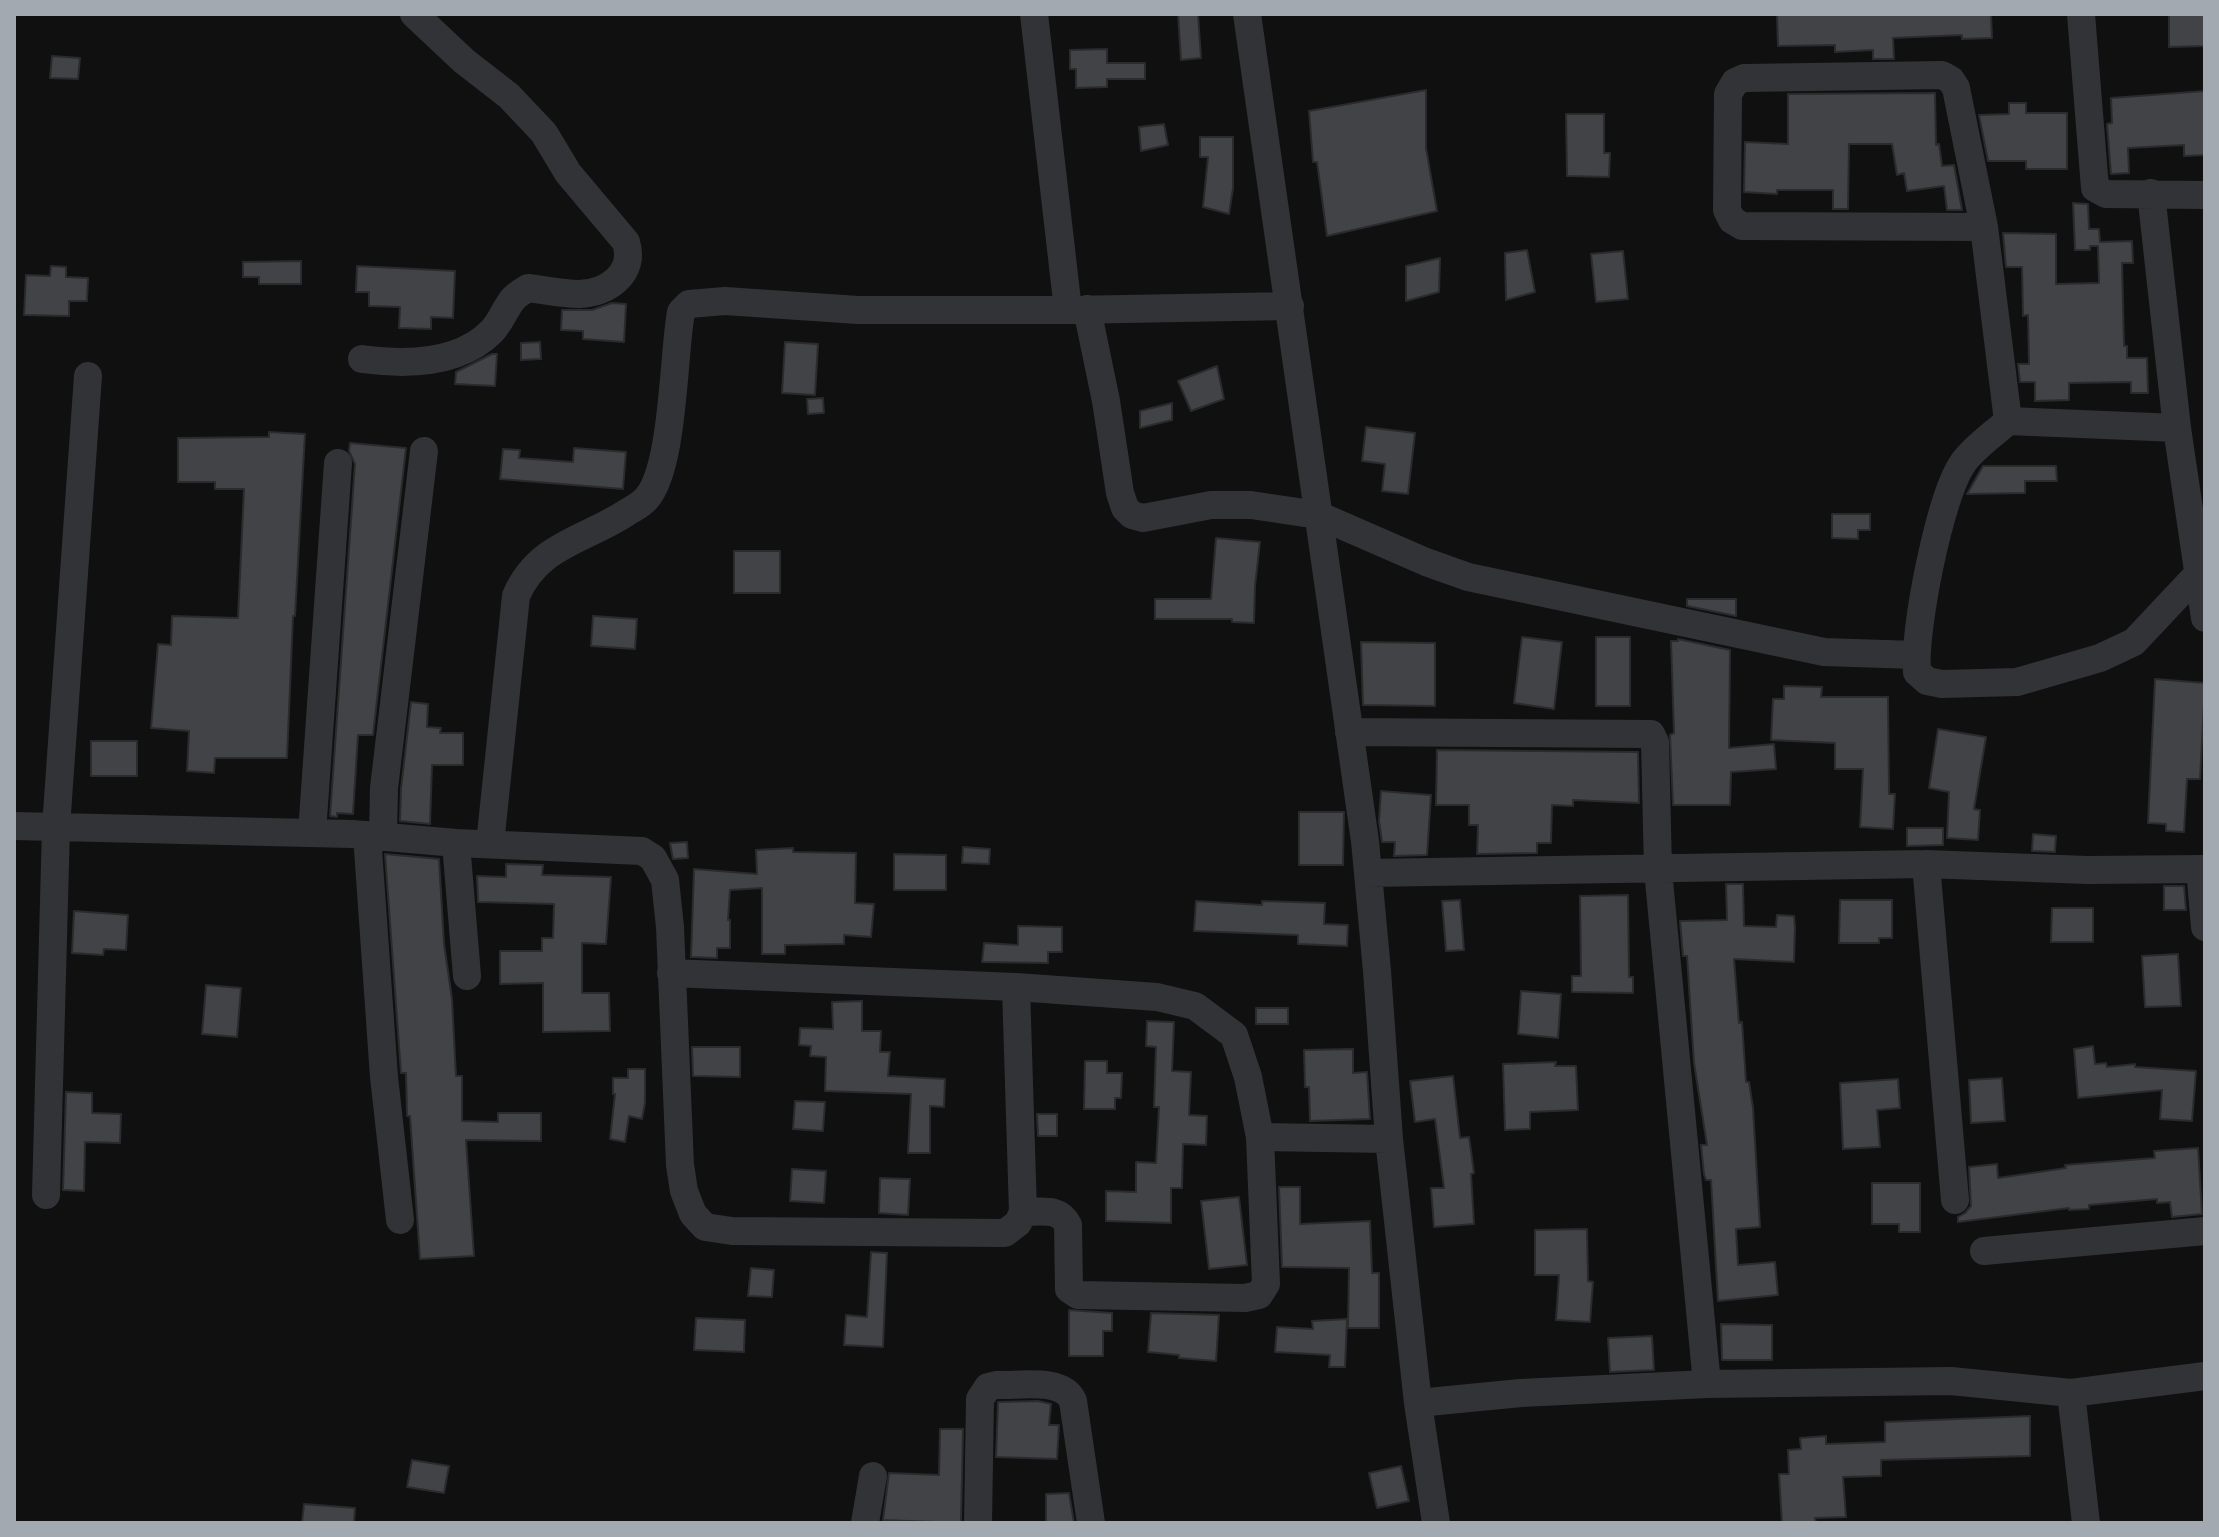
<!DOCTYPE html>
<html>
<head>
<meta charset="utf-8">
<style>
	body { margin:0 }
	#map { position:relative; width:2219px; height:1537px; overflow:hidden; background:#101011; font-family:"DM Sans",sans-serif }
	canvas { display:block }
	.frame { position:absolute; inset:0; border:16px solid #a3a9b1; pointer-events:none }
</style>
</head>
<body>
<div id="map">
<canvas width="2219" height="1537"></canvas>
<div class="frame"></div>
</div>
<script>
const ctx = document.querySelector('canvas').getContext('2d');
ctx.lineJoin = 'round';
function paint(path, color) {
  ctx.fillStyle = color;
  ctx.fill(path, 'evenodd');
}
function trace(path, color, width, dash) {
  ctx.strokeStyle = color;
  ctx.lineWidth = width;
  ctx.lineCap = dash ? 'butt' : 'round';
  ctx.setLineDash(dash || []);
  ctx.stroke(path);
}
const building = new Path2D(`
	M1178,14h20l3,44 -20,2z
	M1777,14h214l1,24 -30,1v-4l-69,3 1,21h-21v-9l-38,2v-7l-57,1z
	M2169,14h36v32l-36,1z
	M1107,49v14h38v16h-38v8l-31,1v-19h-6v-19z
	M52,56l28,2 -2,21 -28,-1z
	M1426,90v58l11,63 -110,25 -10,-74h-4l-4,-51z
	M2205,91v64l-21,1v-11l-56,3 1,25 -18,1 -4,-50 5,-1 -1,-25z
	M1935,93l1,52 3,-1 3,22 12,-1 8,45h-15l-3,-24 -37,5 -3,-18 -7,2 -5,-31h-43l-1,65h-15v-19h-56v4l-33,-2 1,-50 43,2v-50z
	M2009,103h17v10h41v56h-41v-8h-38l-9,-46 30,-1z
	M1566,114h38v39h6l-1,24 -42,-1z
	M1164,124l4,21 -27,6 -2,-24z
	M1200,137h33v51l-4,26 -26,-7 5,-50h-8z
	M2073,203l15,1 1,25h10l1,13 32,-1 1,22h-11l2,83h3v12h20l1,35h-17v-11l-62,1v17l-34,1v-19h-15l-2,-18h11l-1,-49 -5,1 -1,-49h-16l-3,-34 53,1v50l43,-1 -1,-37h-8v4h-15z
	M1527,250l8,42 -29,8 -1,-47z
	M1623,251l5,48 -32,3 -5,-48z
	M1440,258l-1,34 -33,9v-35z
	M301,261v23h-42v-7h-16v-15z
	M51,266l15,1v10l22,1 -1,23h-18v15l-45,-1 2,-40 24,1z
	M357,266l98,5 -2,47 -22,-1v12l-32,-1 1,-21 -31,-1v-14h-13z
	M612,303l14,1 -2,38 -41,-3v-8l-22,-1 1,-20h30z
	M540,342l1,17 -20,1v-17z
	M785,342l33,2 -3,51 -33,-2z
	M492,354h5l-2,32 -40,-2 1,-12z
	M1217,366l7,33 -33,12 -13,-30z
	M823,398l1,15 -16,1 -1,-15z
	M1172,403v17l-32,8v-17z
	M1366,427l49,6 -7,61 -26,-3 3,-27 -23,-3z
	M269,432l36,2 -10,182h-2l-6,142h-72l-1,15 -27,-2 2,-40 -38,-3 7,-84 13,1 1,-29 66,2 6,-129h-29v-7h-37v-44l91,-1z
	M350,443l56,5 -33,287h-15l-5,79 -16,-1v4l-7,-1 25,-352 -6,-13z
	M574,448l52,4 -3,37 -123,-10 3,-30 17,1 -1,8 54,4z
	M1983,466h73l1,15h-32v12l-58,1z
	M1832,514h38v16h-12v9l-26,-1z
	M1216,538l44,4 -5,44 -1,37 -22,-1v-3h-77v-20h56z
	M734,551h46v42h-46z
	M1687,599h49v17l-49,-10z
	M593,616l44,3 -2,30 -44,-3z
	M1522,637l40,5 -8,67 -40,-6z
	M1596,637h34v69h-34z
	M1678,639l52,11 -1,98 45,-4 2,25 -45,3 -1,33h-57l-3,-70 4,-2 -3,-92h7z
	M1361,642l74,1v63l-72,-1z
	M2155,679l50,4 -5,96h-13l-3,53 -18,-1v-7l-18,-1z
	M1784,686l38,1 -1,10h67l1,97h6l-2,35 -33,-2 3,-58h-28v-26l-64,-3 2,-41h11z
	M411,702l17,2 -1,23 14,1 -1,5h23v32h-31l-2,59 -30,-3 1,-32z
	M1938,729l48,8 -12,72 6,1 -2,30 -31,-2 2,-46 -20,-4z
	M91,741h46v35h-46z
	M1437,750l201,2 1,51 -66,-3v6l-21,-1 -1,38h-14v10l-60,1 1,-29h-9v-20h-33z
	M1381,791l50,4 -4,60 -33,1 1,-14h-13l-3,-21z
	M1299,812h45l-1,53h-44z
	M1907,828h36v17l-36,1z
	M2033,834l23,2 -1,16 -23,-1z
	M687,842l1,16 -15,1 -3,-16z
	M963,847l27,2 -1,15 -27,-1z
	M793,848v4l63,1 -1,50 19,1 -3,33 -27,-2v9l-59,1v9h-23v-66l-32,2 -2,30h2v28h-13v10l-26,-1 3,-88 63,5 -1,-24z
	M385,854l54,5 5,85 8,55 4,77h6v45l36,1v-9h43v28l-75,-1 8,116 -54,3 -10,-143h-3l-1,-43h-5z
	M894,854l52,1v35h-52z
	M506,864l37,1 -1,10 69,2 -5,67 -24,-1v50h27l1,38 -67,1v-49l-43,1v-33h42v-13h11l1,-34 -76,-2 -1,-26 29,1z
	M1726,884h17l1,42 32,1 1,-12 17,1 1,12 -1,34 -60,-3 5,64 3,-1 4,60h3l4,26 7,119 -24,2 2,36 37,-3 3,33 -60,6 -7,-121h-5l-2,-6 -3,-29h6l-13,-82 -7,-107h-4l-3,-35 47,-1z
	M2164,886h20l2,24h-22z
	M1628,895l1,82h4v16l-61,-1v-16h9l-1,-80z
	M1460,900l4,50 -18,1 -4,-50z
	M1840,900h52v38h-13v5h-40z
	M1196,901l66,4v-4l63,2 -1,21 24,1 -1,21 -49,-2v-9l-104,-4z
	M2052,908h41v34h-42z
	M74,911l54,4 -2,35 -22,-1 -1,6 -31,-2z
	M1018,926l44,1v25h-14v11l-66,-1 2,-19 34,2z
	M2178,954l3,52 -36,1 -3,-51z
	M206,985l35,3 -4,49 -35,-3z
	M1521,991l40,3 -3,44 -40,-4z
	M862,1001v30h19l-1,21h10l-2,24 57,3 -1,28 -14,-1v47h-22l3,-59 -86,-3 1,-34 -16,-1 1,-10 -12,-1 1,-17 33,1 -1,-27z
	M1256,1008h32v16h-32z
	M1147,1021l27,1 -2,49 19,1 -2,43 18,1 -1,29 -23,-1 -1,44h-11v35l-65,-2v-30l30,1v-30l20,1 3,-56h-5l2,-60 -10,-1z
	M2093,1046l2,18 11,-1 1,4 28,-3v3l61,4 -4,50 -32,-2 2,-29 -84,8 -4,-49z
	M692,1047h48v30l-47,-1z
	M1353,1049v24l14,-1 3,47 -60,2 -1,-34h-4l-1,-37z
	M1085,1061h22v12h15l-1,25h-6v11h-31z
	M1556,1062l-1,4h21l2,44 -48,2v17l-25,1 -2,-66z
	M628,1069h17v34l-3,16 -13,-3 -4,26 -15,-3 5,-45h-2v-16h15z
	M1453,1076l7,62 9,-1 5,36 -3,1 3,50 -40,3 -3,-39h13l-9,-69 -20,3 -5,-41z
	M2002,1078l3,43 -34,2 -2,-43z
	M1898,1079l2,29 -23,2 3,37 -37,2 -3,-66z
	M66,1092l26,1v20l29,1 -1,29 -35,-1 -1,49 -21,-1z
	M795,1101l30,1 -2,29 -30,-2z
	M1037,1114h20v22h-19z
	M2198,1148l4,66 -30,3 -2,-15 -13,1v-4l-68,6v4l-20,1v-2l-111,14v-5l7,-4 6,-7 -2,-39 28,-3 1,14 68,-10 -1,-3 90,-7 -1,-7z
	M792,1169l34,2 -2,32 -34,-2z
	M880,1178l30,1 -2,36 -29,-2z
	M1872,1183h48v49h-21v-8h-27z
	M1279,1187h21v37l70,-3 2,52h7v55h-31l1,-60 -67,-1z
	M1239,1197l8,68 -38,4 -8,-68z
	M1587,1229l1,52 5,1 -3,40 -34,-2 3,-45h-24v-45z
	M871,1252l16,1 -4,94 -39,-2 2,-30 21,2z
	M751,1268l23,2 -2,27 -24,-1z
	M1069,1310l43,3v18h-9v25h-34z
	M1151,1313l68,2 -3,46 -37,-3v-3l-31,-3z
	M696,1318l49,2 -1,32 -50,-2z
	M1347,1319l-2,48h-16l1,-12 -55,-3 2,-25 36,2 -1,-8z
	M1721,1324l51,1v35h-50z
	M1652,1336l2,34 -44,2 -2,-34z
	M1038,1401l13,3 -2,21h10l-2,34 -61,-2 2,-55z
	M2030,1416v40l-149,4v16l-38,1 3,40 -31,1 1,5h-34l-3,-49h10l-1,-24 13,-1 -1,-11 26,-2v8l59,-2v-20z
	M940,1429h23l-2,94 -78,-3 6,-47 50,2z
	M412,1460l37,6 -5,27 -37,-6z
	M1401,1466l8,35 -32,7 -8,-35z
	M1069,1493l5,30h-28v-29z
	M304,1504l51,4 -1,15h-52z`);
const minor = new Path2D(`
	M1247,14l118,827 12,130 12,168 29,264 103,-10 186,-9 244,-3 120,12 134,-17
	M2081,14l14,174 11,6 99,1
	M2151,193l26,235 28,190
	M1984,227l-242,-1 -10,-6 -5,-10 1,-116 7,-12 9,-4 198,-3 9,5 5,8 28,139 24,194
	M1087,309l19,92 14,92 5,15 7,7 11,3 68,-13h40l67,10 108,47 42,15 356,75 91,3
	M1070,310l220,-4
	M362,359c44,6 97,6 130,-28 9,-10 13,-22 21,-32 3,-4 10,-8 15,-11 17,2 34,6 51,6 29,-1 57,-21 47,-52l-58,-69 -24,-40 -35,-37 -45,-35 -50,-47
	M2177,428l-169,-7c-14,13 -34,26 -45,42 -23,32 -50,169 -46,209l10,9 15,3 75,-2 83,-24 34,-16 63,-67
	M1349,732l302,2 4,8 3,128 49,514
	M14,826l338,8 104,9 186,8 11,7 12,22 5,47 10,238 4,26 9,23 12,13 27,4 273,2 13,-10 5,-11 -7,-225 -345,-14
	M312,833l26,-370
	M367,835l17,242 16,143
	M383,837l1,-49 40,-337
	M456,843l11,133
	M490,844l26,-248c22,-51 67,-55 110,-83 6,-4 15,-8 20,-14 28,-30 27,-144 35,-187l8,-8 36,-3 133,9h210l-34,-296
	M1926,864l29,336
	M2200,869l5,58
	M1368,873l558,-9 161,6 118,-1
	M1016,987l141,10 38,9 39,29 14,42 12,60 6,147 -7,11 -14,3 -167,-3 -9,-6 -1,-64c-9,-18 -27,-13 -45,-13
	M1260,1137l129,2
	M46,1195l10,-368 32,-451
	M1984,1251l221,-20
	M2071,1393l15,130
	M1418,1403l18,120
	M865,1523l8,-47
	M978,1523l2,-124 8,-12 8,-2c23,1 67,-8 77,16l18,122`);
paint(building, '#424347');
trace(building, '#2a2b2d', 2);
trace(minor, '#313336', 28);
</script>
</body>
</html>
